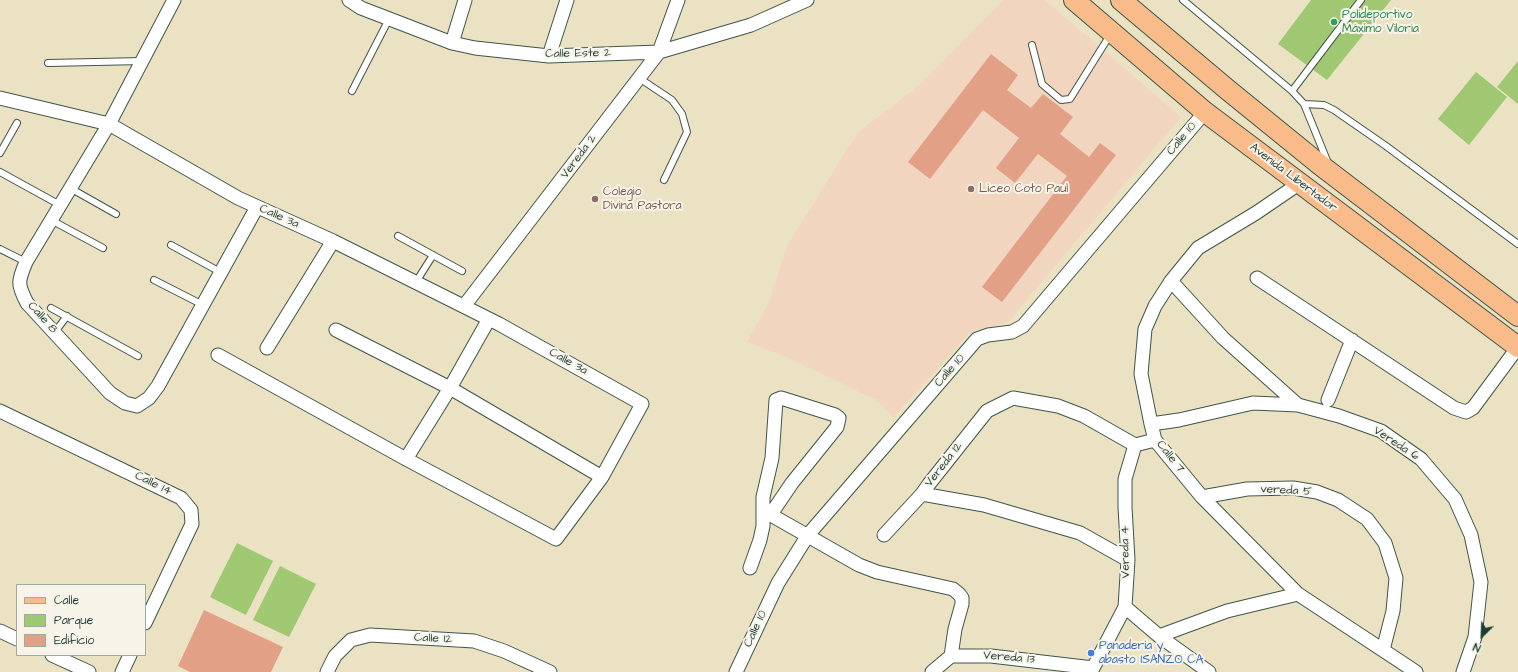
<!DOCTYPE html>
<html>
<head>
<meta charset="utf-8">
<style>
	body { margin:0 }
	#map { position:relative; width:1518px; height:672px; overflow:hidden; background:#ebe2c3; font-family:"Architects Daughter",sans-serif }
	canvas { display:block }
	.legend { position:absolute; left:16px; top:584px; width:130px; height:72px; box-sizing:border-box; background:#f7f3e8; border:1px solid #a1aaa0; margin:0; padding:5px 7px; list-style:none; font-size:12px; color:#1f3d34 }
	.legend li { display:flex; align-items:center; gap:8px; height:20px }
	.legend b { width:20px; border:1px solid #a1aaa0 }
	.north { position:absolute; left:1462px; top:616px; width:40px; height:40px; -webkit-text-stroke:3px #f7f3e8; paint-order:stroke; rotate:204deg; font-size:11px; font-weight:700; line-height:16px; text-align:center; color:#1f3d34 }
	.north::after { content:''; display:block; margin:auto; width:14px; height:18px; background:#1f3d34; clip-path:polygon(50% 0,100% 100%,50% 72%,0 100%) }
</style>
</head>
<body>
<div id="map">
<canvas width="1518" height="672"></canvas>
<ul class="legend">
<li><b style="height:5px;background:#fabb8b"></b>Calle</li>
<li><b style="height:11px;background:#a0c772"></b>Parque</li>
<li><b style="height:11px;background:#e2a087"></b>Edificio</li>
</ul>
<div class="north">N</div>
</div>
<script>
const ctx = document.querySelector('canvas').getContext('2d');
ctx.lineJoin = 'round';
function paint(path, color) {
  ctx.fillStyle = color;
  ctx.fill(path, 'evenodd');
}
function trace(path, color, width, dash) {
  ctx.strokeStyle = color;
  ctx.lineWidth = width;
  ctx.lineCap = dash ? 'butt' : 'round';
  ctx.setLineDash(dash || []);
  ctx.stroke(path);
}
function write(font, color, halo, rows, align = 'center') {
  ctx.font = font + ' "Architects Daughter",sans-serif';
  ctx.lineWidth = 4;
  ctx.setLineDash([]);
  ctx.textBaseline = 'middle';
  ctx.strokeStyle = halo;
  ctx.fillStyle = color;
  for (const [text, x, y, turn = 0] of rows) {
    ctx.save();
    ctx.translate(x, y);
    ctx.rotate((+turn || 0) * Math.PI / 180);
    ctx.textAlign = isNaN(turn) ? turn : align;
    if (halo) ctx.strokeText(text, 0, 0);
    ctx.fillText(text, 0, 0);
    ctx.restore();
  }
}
const built = new Path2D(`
	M1003,0h42l136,117 -173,205 -38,10 -76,85 -18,-17 -87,-42 -42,-16 22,-40 18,-56 71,-114 57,-43z`);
const green = new Path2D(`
	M1311,0h80l-64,80 -49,-36z
	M1518,61v43l-21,-17z
	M1476,72l31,25 -38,48 -31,-26z
	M237,543l36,18 -27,54 -36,-18z
	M280,566l36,18 -27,53 -36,-17z`);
const building = new Path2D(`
	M991,54l27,21 -11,15 24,18 12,-14 30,23 -13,17 29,23 11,-14 16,12 -114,147 -20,-15 85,-111 -29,-22 -23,29 -19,-15 23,-30 -36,-28 -53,69 -22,-17z
	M204,610l79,37 -12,25h-81l-12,-6z`);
const lane = new Path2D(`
	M1183,0l109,91 12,13 24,59
	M1032,45l10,39 19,16 9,-1 40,-64
	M48,63l95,-2
	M639,78l33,22 10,14 5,18 -23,48
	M352,91l37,-72
	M1292,91l69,-91
	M1304,104l20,1 10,5 52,36 132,98
	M0,153l17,-30
	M0,172l60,33
	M70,188l46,26
	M51,220l52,28
	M398,236l64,35
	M171,245l51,28
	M0,249l26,13
	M154,280l49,25
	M416,282l17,-27
	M51,308l87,48
	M55,332l12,-16`);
const street = new Path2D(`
	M174,0l-65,124 -83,138c-8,19 -9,22 1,41l83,90 15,10 12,3 12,-8 9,-12 99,-179
	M349,0l12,8 91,35 23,5 74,8 110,-4 92,-27 56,-25
	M452,43l13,-43
	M549,56l18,-56
	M0,98l109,26 129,74 95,43 166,83 143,80 -40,73 -46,62 -150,-80 -188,-104
	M1300,183l-44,30 -58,35 -27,33 -16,25 -10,23 -4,45 10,50 4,16 47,57 96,97 118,78
	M1257,278l197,130 12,4 7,-4 45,-61
	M1171,281l52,57 75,67 41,11 42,15 40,28 34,40 16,36 10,47 -6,55 -12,35
	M464,306l195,-254 19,-52
	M336,330l114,58 152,89
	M267,348l66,-107
	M1328,400l24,-60
	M0,411l181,87 10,12 1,14 -47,99
	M1151,424l28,-4 74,-17 45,2
	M406,459l44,-71 39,-69
	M1202,497l45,-8 46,-1 24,4 21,8 29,19 18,24 11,35 -3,33 -10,39
	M764,511l95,54 18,7 76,17 6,5 3,4v6l-7,25 -4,27
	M884,535l38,-41
	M1128,560l-48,-27 -96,-28 -62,-11 7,-10 58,-73 26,-13 45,8 26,10 51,29
	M750,568l10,-28 3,-14v-29l9,-39 4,-58 5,-2 54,17 4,3 -2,9 -45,56 -21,31
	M1125,607l34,29 50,36
	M0,631l17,8
	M1159,636l68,-25 71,-17
	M52,655l37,17
	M122,672l8,-17
	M327,672l8,-16 16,-16 19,-5 104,6 30,10 46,21
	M736,672l42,-89 30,-48 169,-196 11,-4 24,-3 11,-6 182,-214
	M932,672l19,-16h40l102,12
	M1091,672l34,-65 3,-47 -3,-53v-28l10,-34 20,-5`);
const primary = new Path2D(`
	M1074,0l131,112 313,235
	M1121,0l107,90 91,74 199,152`);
const markers = [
	[1334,22,4,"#2e9e5b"],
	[971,189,4,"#8d6e63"],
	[595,199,4,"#8d6e63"],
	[1091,653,4,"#3f7fe0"]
];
const leisureNames = [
	["Polideportivo",1342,15],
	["Máximo Viloria",1342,29]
];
const streetNames = [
	["Calle Este 2",578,54,-1],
	["Calle 10",1182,139,-50],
	["Vereda 2",579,157,-53],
	["Avenida Libertador",1293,178,37],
	["Calle 3a",279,217,24],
	["Calle 8",42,318,48],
	["Calle 3a",568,362,29],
	["Calle 10",950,371,-49],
	["Vereda 6",1396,444,33],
	["Calle 7",1170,457,52],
	["Vereda 12",944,465,-52],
	["Calle 14",153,484,26],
	["vereda 5",1286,491,3],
	["Vereda 4",1126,552,-91],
	["Calle 10",756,629,-65],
	["Calle 12",433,639,3],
	["Vereda 13",1009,658,5]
];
const educationNames = [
	["Liceo Coto Paul",979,189],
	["Colegio",603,192],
	["Divina Pastora",603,206]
];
const shopNames = [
	["Panadería y",1099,646],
	["abasto ISANZO CA",1099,660]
];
paint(built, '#f2d5be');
paint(green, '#a0c772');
paint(building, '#e2a087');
trace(lane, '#3e5649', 8);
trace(street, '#3e5649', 15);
trace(primary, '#3e5649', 22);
trace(lane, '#fff', 6);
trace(street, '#fff', 13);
trace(primary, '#fabb8b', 20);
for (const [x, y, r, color] of markers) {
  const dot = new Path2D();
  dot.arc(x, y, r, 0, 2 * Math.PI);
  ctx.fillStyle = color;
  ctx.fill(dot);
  trace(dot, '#f7f3e8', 1.5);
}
write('12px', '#27864d', '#f7f3e8', leisureNames, 'left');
write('12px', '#1f3d34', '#f7f3e8', streetNames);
write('12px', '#785e54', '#f7f3e8', educationNames, 'left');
write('12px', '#366cbe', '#f7f3e8', shopNames, 'left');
</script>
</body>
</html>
